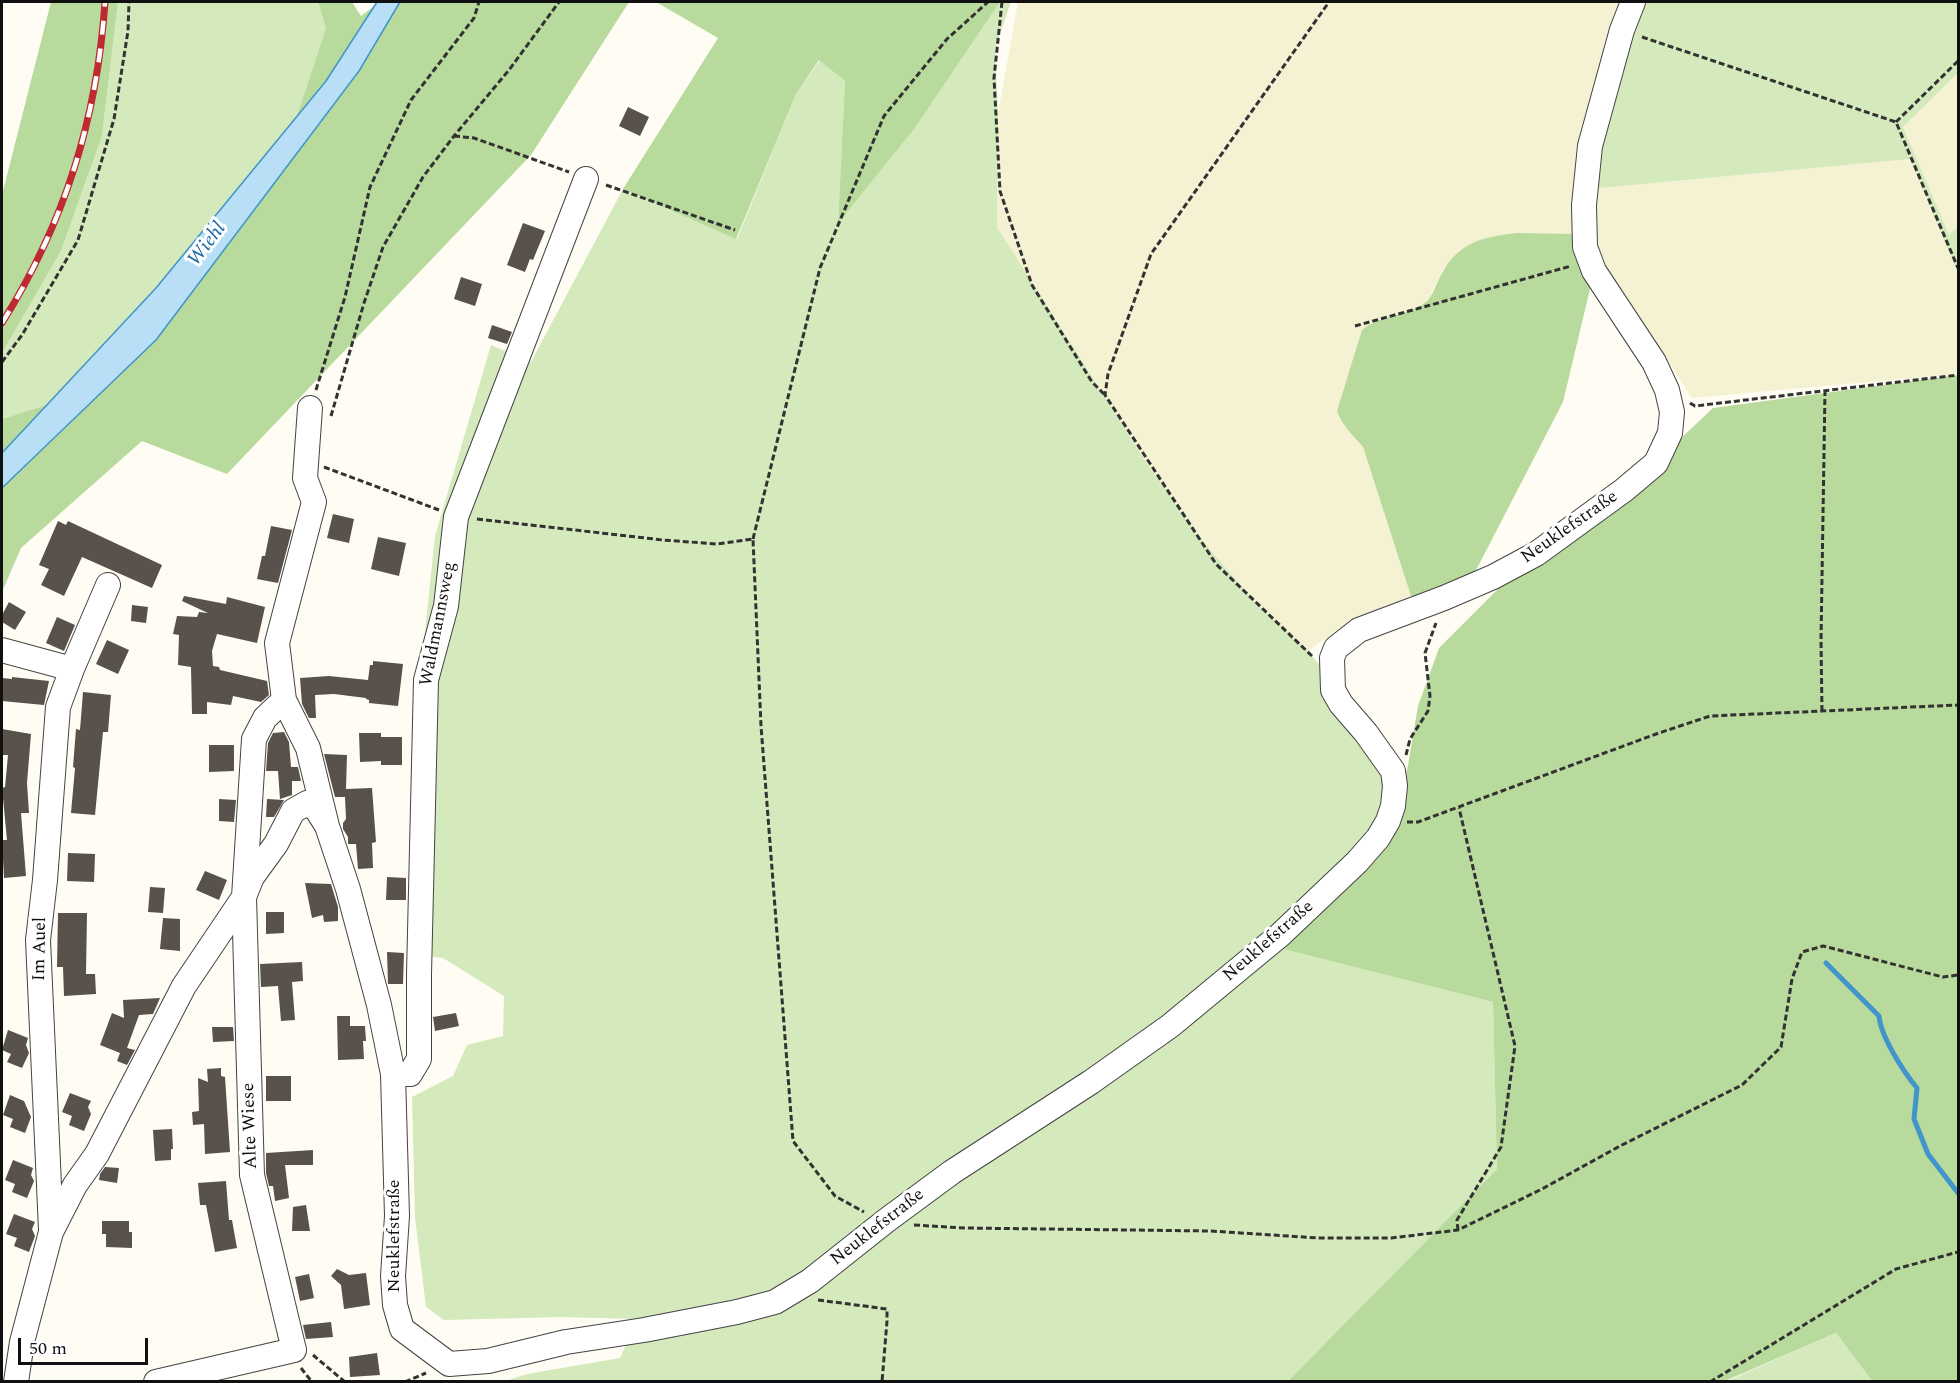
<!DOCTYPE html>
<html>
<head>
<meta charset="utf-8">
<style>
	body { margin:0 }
	#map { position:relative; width:1960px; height:1383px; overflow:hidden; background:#fffcf3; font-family:Spectral,serif }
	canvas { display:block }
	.frame { position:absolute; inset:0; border:3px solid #101010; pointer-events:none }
	.scale { position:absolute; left:18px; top:1338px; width:130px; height:27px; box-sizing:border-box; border:3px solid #101010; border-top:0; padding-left:8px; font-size:18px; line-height:21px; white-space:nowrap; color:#101010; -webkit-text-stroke:4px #fff; paint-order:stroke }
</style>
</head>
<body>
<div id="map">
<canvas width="1960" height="1383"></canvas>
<div class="frame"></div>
<div class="scale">50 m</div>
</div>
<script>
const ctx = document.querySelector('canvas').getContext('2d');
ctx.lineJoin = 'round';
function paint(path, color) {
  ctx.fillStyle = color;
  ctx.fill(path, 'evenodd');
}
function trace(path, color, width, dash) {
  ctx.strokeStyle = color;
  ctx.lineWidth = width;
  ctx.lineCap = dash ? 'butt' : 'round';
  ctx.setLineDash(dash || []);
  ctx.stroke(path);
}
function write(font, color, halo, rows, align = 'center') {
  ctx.font = font + ' Spectral,serif';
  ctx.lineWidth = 6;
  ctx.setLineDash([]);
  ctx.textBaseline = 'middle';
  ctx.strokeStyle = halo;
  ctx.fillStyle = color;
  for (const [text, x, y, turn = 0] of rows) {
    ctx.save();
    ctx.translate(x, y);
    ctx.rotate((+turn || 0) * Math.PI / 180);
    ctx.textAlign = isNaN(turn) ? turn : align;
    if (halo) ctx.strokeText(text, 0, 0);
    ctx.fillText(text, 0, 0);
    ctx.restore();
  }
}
const farmland = new Path2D(`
	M1018,2h610l-49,232 -61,-1 -75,37 -13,26 -7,9 -53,18 -28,101 10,9 11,14 48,149 -46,19 -25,13 -32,23 -53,-49 -53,-62 -54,-75 -151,-238 1,-113z
	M1958,73v154l-9,9 -46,-109z
	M1910,159l48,114v101l-266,24 -38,-58 -58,-75 -6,-76z`);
const green = new Path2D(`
	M118,2h200l8,26 -44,133 -217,238 -63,20v-66l59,-102 41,-115z
	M1000,2h11l-16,46 3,66 -1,113 151,238 54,75 53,62 53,49 99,120 -2,30 -132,145 220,56 4,167 -207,210v2h-785l22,-7 93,-16 18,-39 -78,-2 -116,3 -18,-13 -11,-90 -3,-120 41,-21 14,-31 36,-9 1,-40 -61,-38 -32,-4 5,-235 19,-183 56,-191 40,17 92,-173 114,50 59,-145 24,-34 25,21 -7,141 77,-94z
	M1641,2h317v71l-55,54 46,108 9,-8v46l-48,-114 -320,30z
	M1836,1333l36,48 -147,1z`);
const forest = new Path2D(`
	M51,2h67l-16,134 -41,115 -59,102v-158z
	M318,2h34l9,14 19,-14h249l-98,153 -304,319 -85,-33 -121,107 -19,44v-173l63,-20 217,-238 44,-133z
	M656,2h344l-85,126 -77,95 7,-142 -26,-21 -23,34 -60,145 -113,-50 95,-151z
	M1518,233l61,1 11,55 -27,113 -106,205 -46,-11 -48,-149c-10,-12 -21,-21 -26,-36l25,-81c17,-14 41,-14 60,-25 9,-5 13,-18 17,-26 18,-37 42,-42 79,-46z
	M1958,375v1006h-86l-36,-48 -111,48h-435v-2l207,-210 -4,-167 -221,-56 133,-145 2,-30 11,-65 21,-58 73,-73 74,-47 127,-120z`);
const water = new Path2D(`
	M377,2h23l-41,69 -203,269 -154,148v-35l154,-165 170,-207z`);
const stream = new Path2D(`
	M1826,963l53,53c2,21 24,55 38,72l-3,31 14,35 30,39`);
const building = new Path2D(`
	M628,107l21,10 -9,19 -21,-10z
	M523,223l22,8 -12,29 -3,-1 -5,13 -18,-7z
	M461,277l21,7 -7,22 -21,-7z
	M492,325l20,7 -5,12 -19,-6z
	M333,514l21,5 -5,24 -22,-5z
	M58,521l8,4 2,-4 94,44 -10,23 -70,-31 -18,39 -23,-11 8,-16 -10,-4z
	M271,526l21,4 -14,53 -21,-4 5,-23h3z
	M378,537l28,6 -7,33 -28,-7z
	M184,596l42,8 1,-7 38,10 -8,36 -40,-9 -5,17 1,15 6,1 1,3 47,11 2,14 -8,7 -28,-6 -2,9 -24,-3v12h-15l-1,-47 -13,-2 1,-30 -6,-1 4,-18 20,1 2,-5 9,1 -26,-12z
	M9,602l17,10 -11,18 -13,-8v-7z
	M132,605l16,2 -2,16 -15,-2z
	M57,617l18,8 -11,26 -18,-8z
	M107,640l22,10 -11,24 -22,-10z
	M373,661l30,3 -5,42 -29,-3v-3l-3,-1v-1l-32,-4 -19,1 1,23h-7l-7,-14 -2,-26 29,-2 39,4 2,-15h3z
	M12,677l37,4 -5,24 -42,-4v-23l10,1z
	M83,692l28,3 -3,37h-5l-8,83 -24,-2 4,-45 -2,-1 3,-38 4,1z
	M2,729l29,5 -4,49 2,30h-8l5,63 -22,2 -2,-38h5l-5,-52 3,-1 3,-32h-6z
	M284,732l5,10 2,25h7l3,14h-9v14l-12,4 -2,-28h-12l2,-28 5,-10z
	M359,733h22v4h21v28h-21v-4l-21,1z
	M209,745h25v26l-25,1z
	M324,754l23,1 -1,34 26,-1 4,54 -4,1 1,25 -15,1 -2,-25h-8v-7l-5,-8v-6l3,-4 -1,-22h-10z
	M219,799l17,1 -2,22 -15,-1z
	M267,799l17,1 -10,17h-8z
	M68,853l27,1 -1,28 -27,-1z
	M205,871l22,9 -8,20 -23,-10z
	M387,877l19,1v22h-20z
	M305,883l26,1 7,23v14l-14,1 -1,-7 -11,3z
	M150,887l15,1 -2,25 -15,-1z
	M266,912h18v21l-18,1z
	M58,913h29l-1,61h9l1,20 -32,2 -1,-29h-6z
	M163,918l17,1v32l-20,-2z
	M387,952l17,1 -1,31h-15z
	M302,962l1,19 -11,1 3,38 -14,1 -3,-35 -17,1 -1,-23z
	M160,998l-7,16 -14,1 -12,33 8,2 -8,15 -10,-4 3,-8 -20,-8 12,-32 12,5 -1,-18z
	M456,1013l3,13 -24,5 -2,-14z
	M337,1016h13v10h15l1,15h-3l1,18 -26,1z
	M212,1027h21l1,14 -21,1z
	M8,1030l20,8 -2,7 3,8 -7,15 -15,-6 4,-8 -9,-4z
	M221,1068v8l4,1 5,75 -25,2 -1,-30 -11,1 -1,-13 7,-1 -1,-33 10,4 -1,-13z
	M266,1076h25v25h-25z
	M70,1093l21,8 -3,6 3,7 -7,17 -15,-6 3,-9 -10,-4z
	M10,1095l14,6 7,16 -6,16 -15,-6 3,-8 -10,-4z
	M172,1129l1,20h-2v11l-16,1 -2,-31z
	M313,1150v15h-28l4,33 -14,3 -2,-15h-4l-3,-13v-20z
	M13,1160l20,8 -2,7 3,6 -7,17 -15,-6 3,-8 -10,-4z
	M105,1167l14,1 -2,15 -18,-3 1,-6z
	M226,1181l3,39h3l5,28 -22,4 -9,-47h-6l-2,-22z
	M306,1205l4,26h-18l1,-24z
	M14,1214l21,8 -3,7 3,7 -6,16 -15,-6 3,-8 -11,-4z
	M102,1221h27v11h3v16l-26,-1v-13h-4z
	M337,1269l12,6 17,-2 4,32 -26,4 -3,-24 -10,-9z
	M309,1274l5,24 -14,3 -5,-24z
	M331,1322l2,15 -27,2 -3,-14z
	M377,1353l3,22 -30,2 -1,-20z`);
const path = new Path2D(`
	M1002,2l-8,76 6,113 32,94 60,97 12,12
	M1642,37l254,85 62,146
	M1896,122l62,-61
	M454,136l20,2 95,34
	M606,185l129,45
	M1355,326l216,-60
	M2,362l20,-27 56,-95 36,-121 14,-88 1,-29
	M316,390l29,-93 25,-110 41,-87 63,-82 5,-16
	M1690,403l5,3 263,-31
	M331,416l33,-113 19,-56 40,-70 31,-41 55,-66 50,-68
	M324,467l115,43
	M477,519l186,21 54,4 36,-5 8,187 32,415 42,55 29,16
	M753,539l67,-271 64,-152 63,-77 41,-37
	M1312,656l-96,-92 -111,-169 3,-21 43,-120 178,-252
	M1822,711l-1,-71 4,-249
	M1406,755l4,-16 18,-28 2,-15 -5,-43 11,-30
	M1407,822h11l238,-88 54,-18 248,-11
	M914,1225l50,3 247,3 107,7h73l67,-8 84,-41 78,-43 122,-61 39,-38 11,-68 10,-27 21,-6 120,31 15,-2
	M1458,1230l-1,-10 44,-73 14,-101 -56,-238
	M818,1300l69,9v12l-5,61
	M313,1355l32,27
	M301,1368l11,14
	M405,1382l21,-9
	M1710,1382l186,-113 62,-17`);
const minor = new Path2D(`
	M2,650l70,19
	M284,700l24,48 18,74
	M393,1074h17l9,-15v-85l7,-294 20,-74 10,-89 130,-338
	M51,1230l-13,-290 7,-60 13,-173 14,-38 36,-84
	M16,1382l6,-40 29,-110 24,-47 22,-31 87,-168 60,-89 8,-20 24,-33 17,-33 14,-8 10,7 10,16 21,63 31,116 14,69 4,142 -4,60 2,29 7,24 47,35 39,-3 78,-19 78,-12 93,-18 38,-10 35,-21 77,-61 65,-48 139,-90 79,-56 110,-91 77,-73 21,-24 10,-17 5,-15 2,-20 -2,-15 -27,-38 -25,-29 -8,-14 -1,-32 4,-10 23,-18 85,-32 49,-21 43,-23 88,-64 32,-27 14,-30 2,-21 -5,-22 -13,-28 -60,-91 -9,-24 -1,-42 6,-59 32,-116 11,-28
	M156,1382l138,-32 -42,-175 -8,-278 10,-158 11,-21 19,-18 -7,-57 37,-141 -9,-24 5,-70`);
const rail = new Path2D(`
	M2,323c63,-101 95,-204 103,-321`);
const streetNames = [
	["Neuklefstraße",1570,528,-35],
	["Waldmannsweg",439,624,-79],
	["Neuklefstraße",1269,942,-41],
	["Im Auel",41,949,-89],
	["Alte Wiese",251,1126,-92],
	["Neuklefstraße",878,1228,-38],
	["Neuklefstraße",395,1236,-90]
];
const waterNames = [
	["Wiehl",208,245,-53]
];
paint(farmland, '#f5f1d3');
paint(green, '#d4e9bc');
paint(forest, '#b8da9c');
paint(water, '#b8dff5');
trace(water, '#4195cb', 1.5);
trace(stream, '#4195cb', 5);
paint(building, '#58514c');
trace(minor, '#434343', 26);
trace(path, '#323232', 3, [6, 3]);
trace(minor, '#fff', 24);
trace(rail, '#be2932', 7);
trace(rail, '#fff', 4.5, [14]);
write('18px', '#101010', '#fff', streetNames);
write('italic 20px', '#1a67a1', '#fff', waterNames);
</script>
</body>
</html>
